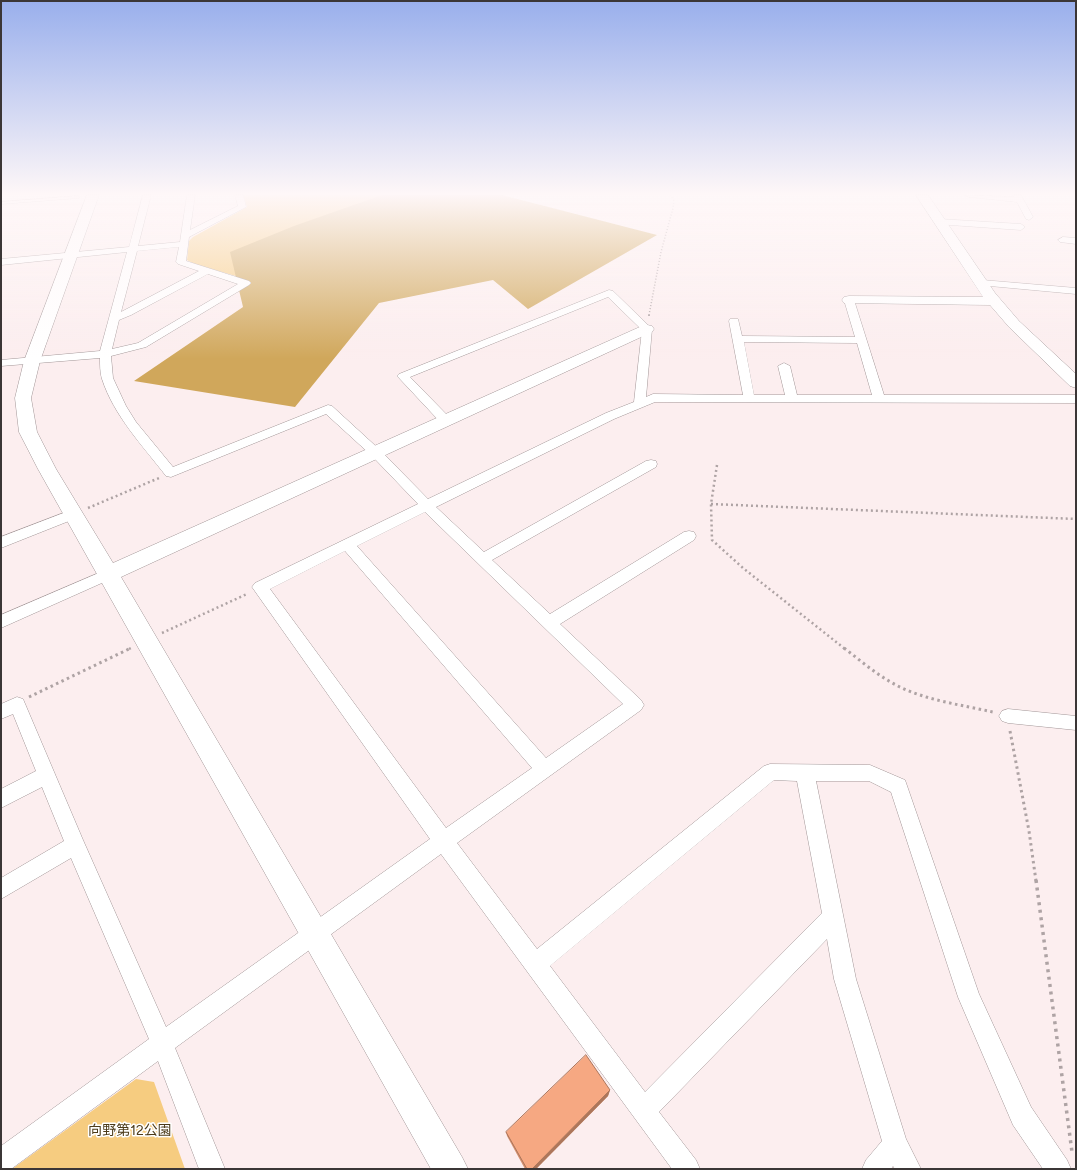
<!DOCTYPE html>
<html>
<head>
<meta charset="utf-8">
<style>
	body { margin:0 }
	#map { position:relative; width:1077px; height:1170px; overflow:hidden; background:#fceeef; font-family:Figtree,sans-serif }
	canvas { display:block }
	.frame { position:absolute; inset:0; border:2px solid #3b3636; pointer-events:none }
</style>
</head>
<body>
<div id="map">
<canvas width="1077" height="1170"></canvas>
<div class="frame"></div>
</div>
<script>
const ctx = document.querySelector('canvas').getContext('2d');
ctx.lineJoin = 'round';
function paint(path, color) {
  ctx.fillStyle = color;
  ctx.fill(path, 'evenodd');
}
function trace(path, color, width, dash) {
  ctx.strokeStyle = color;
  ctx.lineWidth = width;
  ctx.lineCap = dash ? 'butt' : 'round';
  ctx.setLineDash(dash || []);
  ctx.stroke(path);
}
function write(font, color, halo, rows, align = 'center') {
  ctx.font = font + ' Figtree,"Noto Sans JP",sans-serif';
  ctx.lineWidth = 3;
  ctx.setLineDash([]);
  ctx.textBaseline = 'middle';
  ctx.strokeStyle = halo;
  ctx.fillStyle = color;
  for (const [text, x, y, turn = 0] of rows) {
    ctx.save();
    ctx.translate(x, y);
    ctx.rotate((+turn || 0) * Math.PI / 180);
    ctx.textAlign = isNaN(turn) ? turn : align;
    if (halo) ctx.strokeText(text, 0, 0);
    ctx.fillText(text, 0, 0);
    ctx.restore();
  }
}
const green = new Path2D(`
	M243,195h158l-141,88 -66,-19 -7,-4 2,-19 4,-4 54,-30z
	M136,1079l18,3 31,87h-173z`);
const forest = new Path2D(`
	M382,195h120l155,40 -129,74 -35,-29 -114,23 -84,104 -161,-26 109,-74 -13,-55 64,-26z`);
const pathFar4 = new Path2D(`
	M649,315l12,-63 12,-44 1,-7 -3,-6`);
const pathFar3 = new Path2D(`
	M649,316v-2`);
const pathFar2 = new Path2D(`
	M717,465l-6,39 1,36 31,28 102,81
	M711,504l365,15
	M88,508l71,-30
	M162,633l85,-39
	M129,649l2,-1`);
const pathFar1 = new Path2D(`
	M844,648c17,13 33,27 52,37 28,15 66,20 97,27
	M29,697l102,-49
	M1010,731l19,100 7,50`);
const path = new Path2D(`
	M1036,880l36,272`);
const lane = new Path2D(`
	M78,196l2,1 -1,1 -78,6v-2z`);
const street = new Path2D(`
	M143,195h8l-13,51 42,-4 7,-47h8l-5,35 48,-24 -3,-11h8l3,12 -57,30 -3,24 63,20 2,2 -2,2 -103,62 -35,9 2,22 13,28 10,16 37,45 155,-62 4,1 48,44 48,49 178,-86 28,-11 8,-72 -34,-33 -198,80 40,41 2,3 -2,3h-8l-43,-46 -2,-2 2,-2 210,-84 4,1 39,38 -6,68 7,-3 90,1 -14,-74 1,-2h8l4,17 113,1 -11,-37 5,-3 5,3 30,95h192v8l-421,-1 -41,17 -178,88 48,45 162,-91 5,-1 5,1 1,3 -1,3 -164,93 58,54 134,-82 5,-1 5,1 2,4 -2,4 -134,84 81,76 3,5 -3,5 -184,133 80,106 227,-183 6,-2 100,1 35,15 74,214 52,113 36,53 4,9h-28l-30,-44 -55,-128 -67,-205 -22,-11h-53l40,198 50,160 15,30h-26l-2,-3 -2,3h-29l4,-9 16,-19 -48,-162 -7,-40 -168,173 37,48 4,9h-28l-231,-315 -266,194 50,121h-26l-41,-108 -147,108h-10v-23l148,-107 -78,-181 -70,41v-21l63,-37 -22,-54 -41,21v-19l35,-18 -23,-57 -12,5v-15l16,-7 6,2 60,141 83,187 264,-188 -178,-252 3,-4 163,-79 -46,-48 -46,-42 -155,63 -5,-1c-23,-30 -52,-60 -64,-97 -2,-6 -2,-15 -2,-21l-99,8v-6l99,-9 27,-99 -126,13v-6l128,-12zM179,247l-3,15 2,2 21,7 -78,41 16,-61zM208,274l30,10 -100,59 -26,6 7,-29 12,-5zM744,342l113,1 15,52h-75l-7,-29 -6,-3 -6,3 7,29h-31zM425,512l198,192 -77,54 -189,-212zM345,551l187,217 -86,60 -176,-239zM774,780l23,1 25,132 -177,179 -95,-126z
	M965,195l49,2 -1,-2h8l12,22 -4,3 -3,-1 -9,-17 -48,-5z
	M939,219l82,5 4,3 -4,3 -85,-6 -1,-2z
	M1063,237l13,1v6l-16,-2 -2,-2z
	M982,280l94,8v6l-97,-9 -2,-2z
	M74,509l5,2 2,3 -2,3 -78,31v-11z
	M108,569l5,1 2,4 -2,4 -112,50v-13z
	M1008,709l68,7v14l-68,-7 -6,-2 -3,-5 3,-5z`);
const secondary = new Path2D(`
	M87,195h12l-59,166 -9,37 6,34 19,37 57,94 529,-237 5,-1 5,1 2,3 -2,3 -531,245 341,580 6,12h-37l-393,-700 -19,-37 -4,-34 9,-37z
	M916,195h12l67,98 24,28 57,53v14l-6,-2 -61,-59 -19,-22 -146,-2 -2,-3 2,-3 5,-1 134,1z`);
const wall = new Path2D(`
	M610,1090l-2,6 -72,73h-11l-18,-33 -1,-4z`);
const shadedWall = new Path2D(`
	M610,1090l-2,6 -72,73h-4z`);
const building = new Path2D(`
	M586,1055l24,35 -78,79h-5l-21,-37z`);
const nearParknames = [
	["向野第12公園",130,1131]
];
paint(green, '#f6cc80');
paint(forest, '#d0a75b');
trace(lane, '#a29697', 1);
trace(street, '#a29697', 1);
trace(secondary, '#a29697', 1);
trace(pathFar4, '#aea3a4', 1.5, [1, 2]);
trace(pathFar3, '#aea3a4', 2, [1.5, 2.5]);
trace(pathFar2, '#aea3a4', 2.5, [2, 3]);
trace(pathFar1, '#aea3a4', 3, [2.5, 3.5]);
trace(path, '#aea3a4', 3.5, [3, 4.5]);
paint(lane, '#fff');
paint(street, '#fff');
paint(secondary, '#fff');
paint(wall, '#d49070');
paint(shadedWall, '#ac765b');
paint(building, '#f6a882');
trace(building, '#ac765b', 1);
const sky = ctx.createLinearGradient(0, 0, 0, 359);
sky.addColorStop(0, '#99afec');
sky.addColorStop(0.54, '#fef7f8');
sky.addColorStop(1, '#fef7f800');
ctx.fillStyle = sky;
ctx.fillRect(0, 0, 1077, 359);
write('14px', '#4c3b1a', '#fff', nearParknames);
</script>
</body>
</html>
